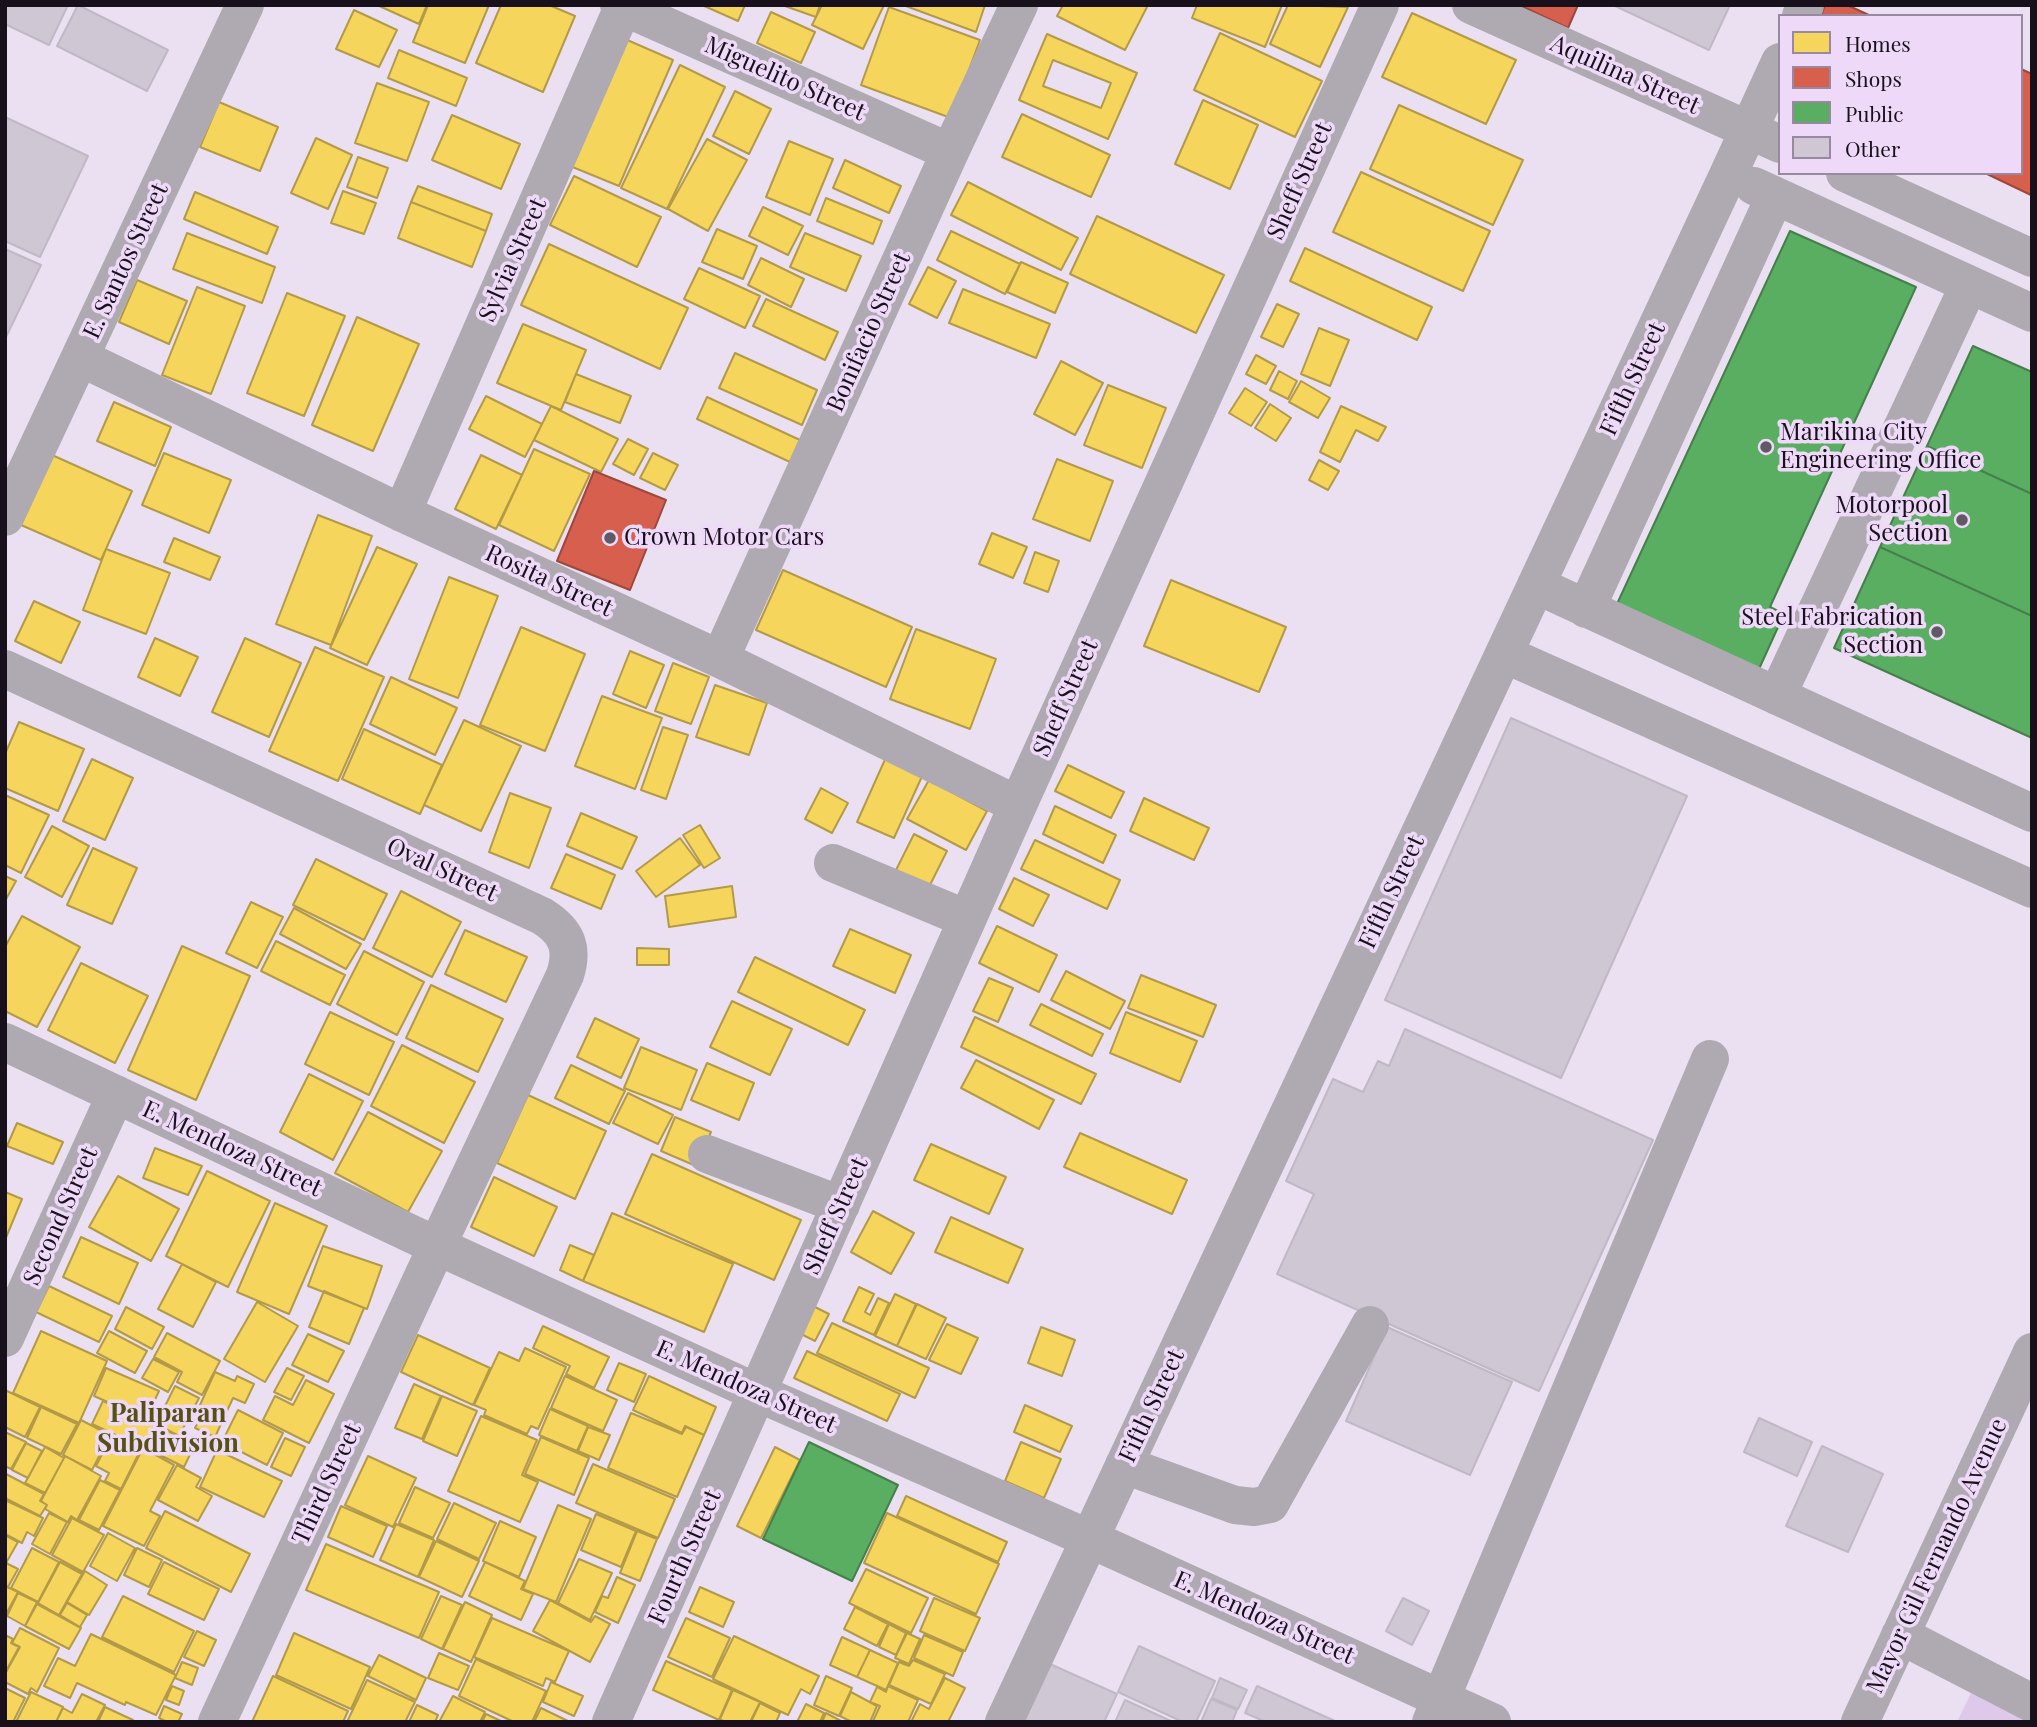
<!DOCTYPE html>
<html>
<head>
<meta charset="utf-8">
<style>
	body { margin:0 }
	#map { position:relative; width:2037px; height:1727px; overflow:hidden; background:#ebe0f1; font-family:"Playfair Display",serif }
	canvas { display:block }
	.frame { position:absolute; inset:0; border:7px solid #18111b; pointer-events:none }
	.legend { position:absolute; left:1778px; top:14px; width:245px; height:161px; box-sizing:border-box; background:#eed9f8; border:2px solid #9889a0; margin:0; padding:9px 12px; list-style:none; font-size:21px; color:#18111b }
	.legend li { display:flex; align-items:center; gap:14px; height:35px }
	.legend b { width:35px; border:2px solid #9889a0 }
</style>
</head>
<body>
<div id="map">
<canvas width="2037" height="1727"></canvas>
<div class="frame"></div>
<ul class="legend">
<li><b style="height:19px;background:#f6d55c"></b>Homes</li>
<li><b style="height:19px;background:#d6604d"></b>Shops</li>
<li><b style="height:19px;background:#5aae61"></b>Public</li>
<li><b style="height:19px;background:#d0c7d4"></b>Other</li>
</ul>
</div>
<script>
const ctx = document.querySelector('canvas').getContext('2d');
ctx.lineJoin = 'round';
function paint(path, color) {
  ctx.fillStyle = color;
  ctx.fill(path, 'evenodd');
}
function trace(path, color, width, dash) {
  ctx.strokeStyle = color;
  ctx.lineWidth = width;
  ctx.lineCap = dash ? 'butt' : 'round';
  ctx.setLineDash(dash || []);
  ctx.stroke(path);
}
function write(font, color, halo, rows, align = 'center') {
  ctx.font = font + ' "Playfair Display",serif';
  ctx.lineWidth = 7;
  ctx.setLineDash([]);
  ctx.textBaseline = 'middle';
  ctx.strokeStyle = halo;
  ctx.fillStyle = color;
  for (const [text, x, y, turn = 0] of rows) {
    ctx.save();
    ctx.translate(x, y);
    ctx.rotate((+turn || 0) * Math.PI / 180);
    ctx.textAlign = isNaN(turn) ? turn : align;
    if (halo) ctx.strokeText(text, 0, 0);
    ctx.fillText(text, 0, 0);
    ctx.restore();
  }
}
const green = new Path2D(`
	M1981,1672l51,50h-75z`);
const homes = new Path2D(`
	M377,5h50l-8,19z
	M428,5h61l-24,58 -52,-21z
	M501,5h48l26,11 -32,76 -67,-29z
	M702,5h43l-7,16z
	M782,5h38l-4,12z
	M822,5h62l-21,44 -51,-24z
	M903,5h82l-9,27z
	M1063,5h85l-23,45 -68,-34z
	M1197,5h85l-17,42 -73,-29z
	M1288,5l60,2 -28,60 -50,-23z
	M889,7l91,33 -29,78 -90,-33z
	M354,10l43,20 -18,37 -43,-18z
	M771,12l44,20 -14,31 -44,-20z
	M1412,13l104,47 -30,64 -104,-47z
	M1220,33l102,48 -27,56 -101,-47z
	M1047,34l90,39 -29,66 -89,-39zM1053,60l58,23 -10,25 -58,-22z
	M625,39l48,21 -54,126 -49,-20z
	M399,50l68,28 -11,28 -68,-28z
	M680,65l45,22 -58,122 -46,-21z
	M377,83l52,19 -22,59 -52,-18z
	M735,91l36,18 -22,45 -36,-18z
	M1203,100l55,25 -28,64 -55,-25z
	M219,102l59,25 -18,44 -60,-24z
	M1399,105l124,55 -30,65 -123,-56z
	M1022,114l88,41 -19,42 -89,-40z
	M452,115l68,29 -19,45 -69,-29z
	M316,138l36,17 -24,54 -37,-16z
	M707,139l40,21 -39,71 -40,-22z
	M789,141l44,18 -23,56 -44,-18z
	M358,157l30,11 -11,30 -30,-11z
	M845,160l56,26 -12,27 -56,-25z
	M1361,172l129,59 -27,60 -130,-59z
	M574,176l87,41 -24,50 -87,-42z
	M968,182l110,56 -17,32 -110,-55z
	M418,186l74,28 -6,17 -75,-29z
	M343,191l33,12 -12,31 -33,-11z
	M195,192l83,35 -11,27 -83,-35z
	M826,198l56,23 -9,23 -56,-23z
	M411,202l75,29 -14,36 -74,-29z
	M763,207l40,19 -15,29 -39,-19z
	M1097,216l127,59 -28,58 -126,-59z
	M717,229l40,17 -14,33 -41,-17z
	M951,231l69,33 -15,30 -68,-34z
	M187,233l88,34 -13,36 -89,-34z
	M805,233l56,23 -15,35 -56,-24z
	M549,244l139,64 -28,61 -139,-64z
	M1305,248l127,59 -15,33 -127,-59z
	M761,258l43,21 -13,28 -43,-22z
	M1021,262l47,21 -13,30 -48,-21z
	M928,267l28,14 -19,37 -28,-14z
	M699,268l61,28 -15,32 -61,-29z
	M137,280l50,21 -18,43 -50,-22z
	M197,287l48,19 -34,88 -49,-19z
	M963,289l87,35 -14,34 -87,-35z
	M287,293l58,23 -41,100 -57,-23z
	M766,299l72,33 -13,28 -72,-34z
	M1277,304l22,10 -16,33 -22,-10z
	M357,317l62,27 -46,107 -61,-26z
	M523,324l63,26 -25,60 -64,-27z
	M1319,328l30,12 -19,46 -29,-12z
	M735,353l82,37 -15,35 -83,-37z
	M1256,355l20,11 -10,18 -20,-10z
	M1061,361l42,22 -28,52 -41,-21z
	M1279,371l18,10 -9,18 -18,-9z
	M576,374l55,22 -11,27 -55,-21z
	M1301,381l29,17 -12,20 -29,-16z
	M1108,385l58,23 -24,60 -58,-23z
	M1245,388l22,14 -16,24 -22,-13z
	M486,396l56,28 -17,33 -56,-28z
	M707,397l93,43 -10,22 -93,-43z
	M114,402l57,25 -16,39 -58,-25z
	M1270,404l21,14 -15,23 -21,-13z
	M551,406l67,33 -17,33 -67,-32z
	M1341,406l45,21 -8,14 -22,-11 -16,32 -20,-10z
	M628,439l20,10 -14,26 -21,-11z
	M534,449l56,25 -36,77 -55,-26z
	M164,453l67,27 -22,53 -67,-28z
	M653,453l25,12 -13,25 -25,-12z
	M52,455l80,36 -31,69 -80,-35z
	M481,455l41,20 -26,54 -41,-20z
	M1057,459l56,22 -23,60 -57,-22z
	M1319,460l20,11 -11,19 -19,-10z
	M318,515l54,21 -41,109 -55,-21z
	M992,533l35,14 -14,31 -34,-14z
	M174,538l46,19 -10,23 -46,-18z
	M377,547l40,17 -50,101 -37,-17z
	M106,549l64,24 -24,61 -63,-24z
	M1035,552l24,9 -11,31 -24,-9z
	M783,570l129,57 -26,60 -130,-57z
	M449,577l49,19 -40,102 -49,-19z
	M1171,580l115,47 -27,65 -115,-46z
	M34,601l46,21 -19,41 -46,-22z
	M521,627l64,27 -40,97 -65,-26z
	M916,629l80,30 -26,70 -80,-30z
	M155,638l43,19 -18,39 -42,-19z
	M245,638l56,25 -32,74 -57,-25z
	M315,647l69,30 -46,104 -69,-30z
	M630,651l34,14 -18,43 -33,-14z
	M673,663l36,14 -18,47 -36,-13z
	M391,677l66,31 -22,47 -65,-31z
	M715,685l52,18 -18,52 -53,-18z
	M602,696l60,22 -27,71 -60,-23z
	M464,720l57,26 -40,85 -57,-26z
	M19,722l65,27 -26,62 -53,-23v-34z
	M663,727l25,8 -22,64 -25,-9z
	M364,729l78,36 -22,49 -78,-35z
	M887,755l37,17 -30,66 -37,-16z
	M92,759l41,19 -28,62 -42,-19z
	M1068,765l56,27 -13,26 -56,-27z
	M929,780l58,31 -21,39 -59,-31z
	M821,788l27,15 -16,30 -27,-14z
	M510,793l41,15 -22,60 -40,-16z
	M5,795l44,20 -28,58 -16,-8z
	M1144,798l65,30 -15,32 -64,-29z
	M1055,806l61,29 -13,28 -60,-29z
	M581,813l56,24 -15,32 -55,-23z
	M700,825l20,33 -16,10 -21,-33z
	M52,826l37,20 -27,51 -37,-20z
	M914,834l33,17 -18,36 -33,-17z
	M680,838l20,27 -44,32 -20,-26z
	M1035,840l85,40 -13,29 -86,-40z
	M93,848l44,20 -25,56 -45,-19z
	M566,854l49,21 -14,34 -50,-21z
	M316,859l71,35 -23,46 -71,-35z
	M5,876l11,5 -11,20z
	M1014,878l35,17 -16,31 -34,-17z
	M732,886l4,31 -67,10 -4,-31z
	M401,891l60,31 -29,55 -59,-29z
	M251,902l32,15 -26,51 -31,-15z
	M294,908l67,36 -15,25 -66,-35z
	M22,916l58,31 -43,80 -32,-16v-64z
	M997,926l60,29 -18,37 -60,-29z
	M850,929l61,26 -16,38 -62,-27z
	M465,930l62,27 -21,45 -61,-28z
	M276,941l69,34 -15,30 -69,-34z
	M182,946l68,30 -54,124 -68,-30z
	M637,948l32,1v16h-32z
	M364,951l60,31 -27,53 -60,-31z
	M755,957l110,53 -17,35 -110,-53z
	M81,963l67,33 -33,67 -67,-33z
	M1066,971l59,30 -15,28 -59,-29z
	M1141,975l75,30 -13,32 -75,-29z
	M989,978l24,10 -15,34 -25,-11z
	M431,985l72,34 -25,53 -72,-34z
	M732,1001l60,28 -22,46 -60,-28z
	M1041,1004l62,30 -11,22 -62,-31z
	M330,1012l64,30 -25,53 -64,-31z
	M1126,1012l71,29 -17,41 -70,-29z
	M975,1017l121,57 -15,30 -120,-57z
	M595,1018l44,21 -18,39 -44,-21z
	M402,1045l73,37 -31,61 -73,-37z
	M641,1047l56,23 -16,40 -57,-22z
	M976,1060l78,40 -15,29 -78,-41z
	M707,1063l47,20 -15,37 -48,-20z
	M571,1065l54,26 -16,33 -54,-26z
	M309,1074l54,27 -30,59 -53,-28z
	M628,1093l45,22 -15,29 -45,-21z
	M528,1095l78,36 -31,68 -78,-36z
	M368,1112l74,39 -34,61 -73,-39z
	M675,1117l36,15 -15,34 -35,-15z
	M17,1123l46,19 -10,22 -46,-18z
	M1080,1133l107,47 -15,34 -108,-47z
	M931,1144l75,33 -17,37 -75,-34z
	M155,1148l47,18 -14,29 -45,-17z
	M652,1154l149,66 -27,60 -149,-66z
	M207,1171l63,30 -42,86 -62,-31z
	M118,1176l61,33 -28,52 -62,-34z
	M494,1177l63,30 -23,49 -63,-29z
	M5,1192l17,7 -17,41z
	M275,1203l52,23 -38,88 -52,-22z
	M873,1211l41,22 -23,41 -40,-22z
	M612,1213l121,51 -29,68 -121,-51z
	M951,1217l72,32 -15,34 -73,-31z
	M81,1237l57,26 -19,41 -56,-27z
	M570,1245l24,10 -11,26 -23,-11z
	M323,1246l59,20 -15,43 -59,-23z
	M182,1264l34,18 -23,45 -35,-18z
	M49,1286l63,30 -13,26 -63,-30z
	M859,1287l15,7 -9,18 5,3 8,-17 11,5 -15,32 -31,-14z
	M324,1291l40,17 -15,36 -40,-17z
	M895,1294l21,10 -19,42 -22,-10z
	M257,1302l41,24 -33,56 -41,-23z
	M917,1304l29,14 -20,41 -29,-13z
	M813,1306l16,8 -14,27 -16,-8z
	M126,1307l38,20 -12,22 -37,-20z
	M832,1323l97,45 -14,30 -98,-45z
	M947,1324l31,14 -17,36 -32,-14z
	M543,1326l66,31 -15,31 -28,-14 4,-8 -37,-18z
	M1041,1327l34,13 -13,36 -34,-13z
	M41,1331l66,30 -28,62 -66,-30z
	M109,1331l38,20 -12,22 -38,-20z
	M167,1333l53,28 -18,34 -25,-13 5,-10 -28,-15z
	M308,1334l36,17 -16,31 -36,-17z
	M418,1335l72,33 -17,37 -72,-33z
	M525,1348l41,19 -28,62 -7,-3 -4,8 -43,-19 2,-5 -12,-5 25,-53 20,9z
	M807,1351l93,43 -13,27 -93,-43z
	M153,1359l26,13 -11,20 -26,-14z
	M619,1363l27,11 -12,28 -27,-12z
	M106,1368l53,23 -13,28 -52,-23z
	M287,1368l17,8 -13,24 -17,-8z
	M215,1372l20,9 2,-5 17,8 -9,19 -12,-5 -18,39 -20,-9 10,-22 -5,-1z
	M565,1376l52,24 -14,31 -52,-23z
	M649,1376l67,31 -12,28 -19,-9 -3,7 -49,-23z
	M306,1380l28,14 -25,49 -46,-23 12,-24 18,9z
	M414,1384l27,12 -19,43 -27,-11z
	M175,1386l24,12 -20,38 -23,-12z
	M5,1390l35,17 -15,30 -20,-10z
	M442,1396l35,15 -20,45 -34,-15z
	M103,1401l52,24 -11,23 -52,-24z
	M1025,1405l47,21 -12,26 -46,-20z
	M41,1407l36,17 -16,30 -34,-16z
	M550,1409l38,17 -11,25 -38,-16z
	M238,1410l45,23 -16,32 -45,-23z
	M631,1413l51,21 4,-7 18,8 -27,62 -69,-29z
	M481,1416l56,24 -15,35 16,7 -18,40 -72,-31z
	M81,1420l29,15 -18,35 -29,-15z
	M157,1426l38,18 -11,23 -38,-19z
	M588,1427l22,8 -11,25 -21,-9z
	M5,1432l21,10 -15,27 -6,-3z
	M112,1435l29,14 -20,40 -16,-8 4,-8 -13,-7z
	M541,1437l48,21 -15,37 -49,-21z
	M285,1438l20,9 -14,29 -20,-9z
	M1021,1442l40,17 -17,39 -39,-17z
	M26,1443l16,8 -14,27 -16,-8z
	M45,1447l19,11 -19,35 -20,-10z
	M775,1447l25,13 -39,78 -24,-12z
	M143,1448l31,17 -24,46 10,5 -16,30 -41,-20z
	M217,1450l65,31 -18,36 -64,-30z
	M65,1456l36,20 -24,44 -6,-4 -3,6 -23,-13 2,-4 -6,-4z
	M368,1456l48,22 -23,49 -48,-22z
	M593,1464l82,35 -17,39 -82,-35z
	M177,1465l24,13 -5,9 16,9 -14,25 -40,-21z
	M6,1474l38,20 -4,7 7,4 -7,11 -35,-18z
	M100,1480l20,10 -21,40 -20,-10z
	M415,1487l35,16 -17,35 -34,-15z
	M906,1496l101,46 -9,20 -101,-46z
	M5,1500l38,18 -9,18 -7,-4 -5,11 -17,-9z
	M454,1503l42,20 -17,36 -42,-20z
	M558,1505l33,14 -35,83 -33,-13z
	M341,1506l46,20 -14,31 -45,-20z
	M165,1511l85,43 -19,38 -85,-44z
	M49,1513l18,9 -17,32 -18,-10z
	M887,1513l112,51 -23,50 -112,-51z
	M596,1514l40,17 -15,36 -40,-17z
	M72,1518l32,17 -21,37 -31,-17z
	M500,1521l36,16 -17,40 -36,-16z
	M396,1524l38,16 -16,37 -38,-17z
	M637,1531l20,8 -17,42 -20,-8z
	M108,1533l27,15 -18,33 -27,-15z
	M5,1535l13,7 -12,21 12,6 -10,18 -3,-2z
	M436,1541l43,20 -17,36 -43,-20z
	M326,1544l113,48 -20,46 -113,-48z
	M32,1548l27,14 -21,40 -27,-14z
	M137,1548l25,12 -13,27 -25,-12z
	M579,1559l33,14 -22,47 -32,-17z
	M60,1562l22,12 -23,41 -21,-12z
	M164,1562l55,27 -15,31 -56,-26z
	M485,1562l40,19 -4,8 12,5 -12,26 -52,-24z
	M866,1569l62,29 -17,35 -62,-30z
	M85,1571l22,14 -18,30 -22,-13z
	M617,1577l18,8 -17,38 -23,-11 7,-16 6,2z
	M5,1586l13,6 -13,24z
	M700,1587l34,15 -11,25 -34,-15z
	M18,1593l19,9 -12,24 -18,-10z
	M123,1596l71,35 -20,41 -72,-35z
	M441,1596l21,9 -20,44 -21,-10z
	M934,1598l46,20 -15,33 -45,-20z
	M550,1600l41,22 4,-6 15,8 -20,38 -57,-31z
	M465,1602l27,13 -21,47 -28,-13z
	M67,1603l20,12 -7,12 -20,-12z
	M37,1604l44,24 -12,21 -44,-23z
	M855,1607l33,17 -11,22 -33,-17z
	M492,1618l77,33 -14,31 -9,-4 -3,8 -69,-29z
	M686,1618l44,20 -18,39 -44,-20z
	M889,1624l17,9 -10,22 -17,-8z
	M20,1628l39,20 -22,44 -6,-4 -3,6 -23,-12v-8l15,-27 -8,-4z
	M197,1631l19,9 -12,26 -20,-9z
	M294,1633l76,34 -19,42 -75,-34z
	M907,1633l13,6 -11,25 -14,-6z
	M91,1634l85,41 -20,40 -30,-13 -1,3 -48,-22 -7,15 -26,-12 14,-28 17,8z
	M5,1635l8,4 -2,4 8,4 -14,26z
	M924,1635l39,17 -10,24 -39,-18z
	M734,1636l85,40 -9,18 -9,-5 -13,26 -75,-36z
	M842,1637l28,13 -13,27 -27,-12z
	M870,1650l28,13 -12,27 -29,-13z
	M439,1653l30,13 -11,24 -30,-12z
	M379,1655l47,23 -10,22 -48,-24z
	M476,1659l70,32 -14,31h-18l-55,-26z
	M913,1660l32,14 -14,30 -42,-19 10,-23 10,4z
	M666,1661l66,29 -13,30 -66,-30z
	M182,1662l16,6 -6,17 -17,-7z
	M273,1676l75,35 -5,11h-91z
	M826,1676l26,12 -13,28 -25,-11z
	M945,1678l20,10 -17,34h-37l9,-18 9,5z
	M367,1680l48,22 -10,20h-58z
	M551,1682l32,14 -9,20 -31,-14z
	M172,1686l12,5 -5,14 -13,-5z
	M888,1686l30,14 -10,22 -35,-1 7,-15 -10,-4 7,-15 9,5z
	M5,1688l20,10 -12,24h-8z
	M733,1690l27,12 -10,20h-25l-5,-3z
	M31,1692l32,15 -7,15h-40z
	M851,1692l26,14 -7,16h-18l-12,-6z
	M82,1694l23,11 -9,17h-40l7,-14 9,5z
	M453,1696l32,16 -5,10h-41z
	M760,1703l20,10 -4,9h-25z
	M806,1704l18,9 -4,9h-23z
	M417,1705l21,10 -3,7h-26z
	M164,1706l18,8 -4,8h-11l-8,-4z
	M105,1707l28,13v2h-35z
	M541,1708l29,14h-36z
	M826,1713l17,9h-21z
	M486,1714l17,8h-21z`);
const shops = new Path2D(`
	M1519,5h59l-10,23z
	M1825,5h22l24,11h-50z
	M2021,69l11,5 -1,121 -46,-22h36z
	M594,471l72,29 -36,90 -73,-29z`);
const public = new Path2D(`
	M1790,231l126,56 -146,320 14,7 -25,55 -143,-63z
	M1973,346l59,26v122l-105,-48z
	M1927,446l105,48v122l-152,-69z
	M1880,547l152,69v122l-198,-90z
	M809,1442l89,43 -46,96 -89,-42z`);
const building = new Path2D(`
	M5,5h63l-19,40 -44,-21z
	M78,5l90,45 -21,41 -90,-45z
	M1613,5h117l-21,45z
	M5,117l83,39 -48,101 -35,-16z
	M5,249l36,16 -36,74z
	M1511,718l176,78 -126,282 -176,-78z
	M1405,1029l248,111 -114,251 -262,-117 37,-80 -28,-13 47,-102 30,13 15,-31 11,5z
	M1387,1327l125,55 -42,93 -124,-54z
	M1759,1418l53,24 -15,34 -53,-24z
	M1822,1446l61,28 -35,78 -62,-26z
	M1403,1598l26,13 -17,34 -26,-14z
	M1139,1646l76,35 -19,41h-13l-65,-30z
	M1050,1664l67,30 -13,28h-81z
	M1220,1678l27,12 -9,19 -26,-11z
	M1257,1686l78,35v1h-69l-21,-9z
	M1211,1699l26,11 -5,12h-31z
	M1125,1700l48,22h-58z`);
const minor = new Path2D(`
	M619,5l331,147
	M1471,5l309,139
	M1801,16l4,-11
	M1845,173l187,85
	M1754,186l278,127
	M81,358l321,155 318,146 298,146
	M402,513l221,-506
	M5,517l240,-512
	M1536,585l496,228
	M1586,609l189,-413
	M1504,654l528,235
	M720,659l230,-507 69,-147
	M5,669l537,247c24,15 32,31 23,59l-128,271 -220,476
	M1777,696l192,-411
	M833,863l134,56
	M5,1042l432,204 321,147 332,146 402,183
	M707,1154l134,51
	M5,1338l111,-244
	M1124,1465l111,40 19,2 16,-3 100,-179
	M1900,1635l132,68
	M611,1722l407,-917 362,-800
	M1004,1722l724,-1547 52,-113
	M1431,1722l279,-663
	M1860,1722l172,-370`);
const markers = [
	[1766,447,7,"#625966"],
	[1962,520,7,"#625966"],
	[610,538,7,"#625966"],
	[1937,632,7,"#625966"]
];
const streetNames = [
	["Aquilina Street",1625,75,24],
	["Miguelito Street",785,79,24],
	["Sheff Street",1300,181,-66],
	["Sylvia Street",513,260,-66],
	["E. Santos Street",126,261,-65],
	["Bonifacio Street",869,332,-66],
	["Fifth Street",1633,379,-65],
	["Rosita Street",549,581,25],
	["Sheff Street",1066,698,-66],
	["Oval Street",442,870,25],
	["Fifth Street",1392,892,-65],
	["E. Mendoza Street",232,1149,25],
	["Second Street",61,1216,-66],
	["Sheff Street",836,1216,-66],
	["E. Mendoza Street",746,1387,24],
	["Fifth Street",1152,1406,-65],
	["Third Street",327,1484,-65],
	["Mayor Gil Fernando Avenue",1937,1556,-65],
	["Fourth Street",685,1557,-66],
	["E. Mendoza Street",1264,1618,24]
];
const poiNames = [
	["Marikina City",1780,433],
	["Engineering Office",1780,461],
	["Motorpool",1948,506,"right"],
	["Section",1948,534,"right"],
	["Crown Motor Cars",624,538],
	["Steel Fabrication",1923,618,"right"],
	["Section",1923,646,"right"]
];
const neighbourhoodNames = [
	["Paliparan",168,1414],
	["Subdivision",168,1444]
];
paint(green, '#dfc9ea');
paint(homes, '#f6d55c');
trace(homes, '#b39a48', 2);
paint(shops, '#d6604d');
trace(shops, '#9d483e', 2);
paint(public, '#5aae61');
trace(public, '#467f4c', 2);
paint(building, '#d0c7d4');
trace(building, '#c1b8c6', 2);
trace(minor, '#afaab1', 38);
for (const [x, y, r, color] of markers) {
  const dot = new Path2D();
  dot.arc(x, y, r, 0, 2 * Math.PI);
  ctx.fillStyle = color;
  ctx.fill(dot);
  trace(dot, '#eed9f8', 2.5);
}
write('24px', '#18111b', '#eed9f8', streetNames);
write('24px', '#18111b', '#eed9f8', poiNames, 'left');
write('bold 26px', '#555113', '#eed9f8', neighbourhoodNames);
</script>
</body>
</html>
